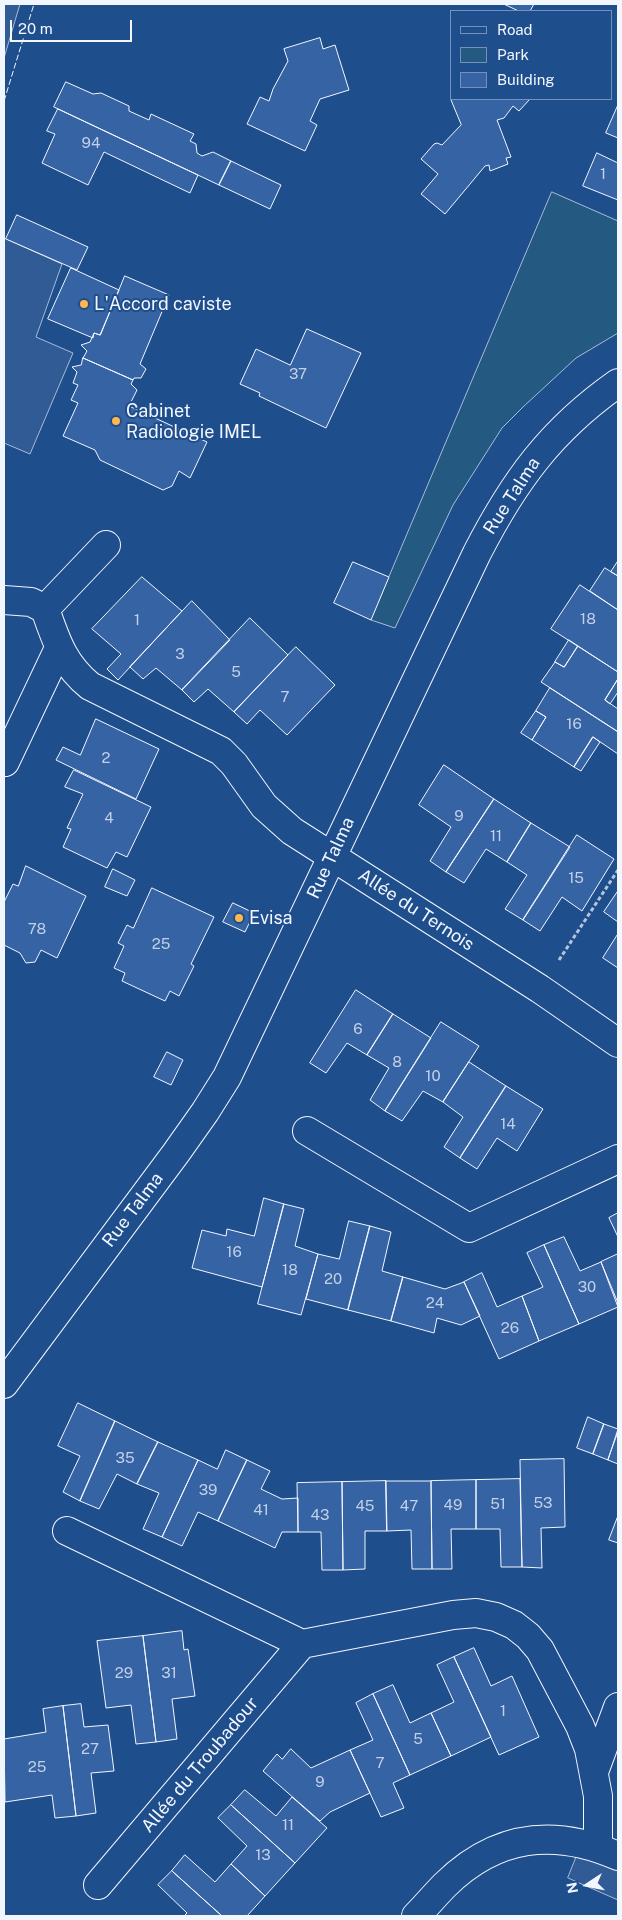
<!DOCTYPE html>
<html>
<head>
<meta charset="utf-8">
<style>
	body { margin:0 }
	#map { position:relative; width:622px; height:1920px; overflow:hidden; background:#1f4e8c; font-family:"Public Sans",sans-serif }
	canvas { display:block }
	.frame { position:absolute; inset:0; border:5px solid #f2f6ff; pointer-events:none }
	.legend { position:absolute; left:450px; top:10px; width:162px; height:90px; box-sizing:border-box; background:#1f4e8c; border:1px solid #7391ba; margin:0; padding:6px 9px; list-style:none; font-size:15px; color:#f2f6ff }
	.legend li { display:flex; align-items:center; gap:10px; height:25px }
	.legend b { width:25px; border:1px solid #7391ba }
	.north { position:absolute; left:562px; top:1860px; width:50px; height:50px; -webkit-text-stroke:4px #1f4e8c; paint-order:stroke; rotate:259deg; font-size:14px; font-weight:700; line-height:20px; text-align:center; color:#f2f6ff }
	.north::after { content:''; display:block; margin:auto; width:18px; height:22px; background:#f2f6ff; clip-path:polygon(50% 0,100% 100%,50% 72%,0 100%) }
	.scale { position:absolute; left:10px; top:20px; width:122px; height:22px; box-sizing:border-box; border:2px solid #f2f6ff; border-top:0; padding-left:6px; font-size:15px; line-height:18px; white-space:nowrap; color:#f2f6ff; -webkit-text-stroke:4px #1f4e8c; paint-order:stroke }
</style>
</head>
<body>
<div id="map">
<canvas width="622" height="1920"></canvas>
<div class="frame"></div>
<ul class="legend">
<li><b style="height:6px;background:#1f4e8c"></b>Road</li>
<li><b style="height:14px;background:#245a82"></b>Park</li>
<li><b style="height:14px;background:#3563a3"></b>Building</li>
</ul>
<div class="north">N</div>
<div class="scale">20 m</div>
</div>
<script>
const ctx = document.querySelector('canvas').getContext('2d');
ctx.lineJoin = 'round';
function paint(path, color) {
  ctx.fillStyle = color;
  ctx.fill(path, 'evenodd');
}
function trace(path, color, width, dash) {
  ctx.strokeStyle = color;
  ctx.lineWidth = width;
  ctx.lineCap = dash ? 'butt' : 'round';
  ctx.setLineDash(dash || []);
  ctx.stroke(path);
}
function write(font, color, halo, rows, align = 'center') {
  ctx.font = font + ' "Public Sans",sans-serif';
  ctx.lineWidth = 4;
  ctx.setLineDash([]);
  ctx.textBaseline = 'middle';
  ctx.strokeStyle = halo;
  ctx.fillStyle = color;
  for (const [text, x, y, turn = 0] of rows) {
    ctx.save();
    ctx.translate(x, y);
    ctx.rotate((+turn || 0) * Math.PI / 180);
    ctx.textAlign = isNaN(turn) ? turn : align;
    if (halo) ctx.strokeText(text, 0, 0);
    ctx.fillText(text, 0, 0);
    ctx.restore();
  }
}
const green = new Path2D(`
	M552,192l66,29v112l-42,25 -53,49 -21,21 -49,77 -58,123 -24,-8z`);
const parking = new Path2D(`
	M4,4h16l-16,54z
	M4,238l58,26 -26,73 37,16 -43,101 -26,-11z
	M578,1853l40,17v30l-50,-22z`);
const building = new Path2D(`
	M504,4h30l-4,7h-11z
	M320,38l3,11 12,-4 14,45 -29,9 -10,22 7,4 -12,26 -58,-27 13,-27 9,4 4,-12 15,-28 -4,-12z
	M66,82l27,12 8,-1 28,13v5l20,9 2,-6 43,20 -4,7 6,3 1,9 5,3 11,-4 18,9 -12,24 -165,-78z
	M451,99h79l-11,12 -6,-5 -9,12 -7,2 14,37 -5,1 2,6 -18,7 -1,-6 -4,1 -40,48 -24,-20 17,-20 -17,-15 13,-15 3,-1 5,2 19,-20z
	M618,105v33l-12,-5z
	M58,109l140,66 -8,18 -86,-41 -16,33 -46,-22 13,-29 -8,-3z
	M597,153l21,10v37l-35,-14z
	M231,161l50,24 -11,24 -51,-24z
	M17,215l71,32 -11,23 -71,-31z
	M71,268l48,22 -19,45 -6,-2 -1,5 -45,-19z
	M125,276l44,19 -29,69 6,5 -5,9h-7l-1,2 -50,-22 4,-7 -6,-6 9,-3 4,-9 6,2z
	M307,329l54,24 -35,75 -67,-32 1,-3 -20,-9 16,-35 34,16z
	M83,358l50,22 -2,4 6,6 -8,16 78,36 -17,36 -11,-7 -7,15 -9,4 -63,-30 -5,-10 -32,-14 15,-33 -7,-3 7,-15 -5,-2 4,-11 -5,-5 9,-2z
	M618,561v15l-7,-4z
	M353,562l36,15 -18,43 -37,-17z
	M605,568l13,8v34l-28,-19z
	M142,577l40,34 -64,69 -11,-11 14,-15 -29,-25z
	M580,585l38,25v62l-67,-43z
	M192,601l38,39 -48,50 -26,-22 -13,11 -13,-12z
	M250,618l38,37 -54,57 -26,-23 -14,13 -12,-12z
	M569,640l9,6 -14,21 -9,-5z
	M578,646l40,26v7l-13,21 13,9v19l-1,3 -76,-49 14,-20 9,5z
	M296,647l39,38 -48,50 -27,-25 -13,14 -13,-12z
	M618,679v13l-8,12 -5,-4z
	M550,688l68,44v22l-25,-17 -19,30 -42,-27 14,-23 -10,-6z
	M536,711l10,6 -14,23 -11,-7z
	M96,719l63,30 -23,50 -80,-39 7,-13 17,8z
	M593,737l7,5 -19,29 -7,-4z
	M444,765l50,34 -48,73 -16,-11 21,-34 -32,-22z
	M74,770l77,37 -24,50 -11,-5 -9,16 -44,-21 8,-18 -4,-1 16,-34 -18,-7z
	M494,799l37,24 -24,39 -21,-13 -22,34 -18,-11z
	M531,823l39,24 -47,73 -18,-11 22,-34 -20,-13z
	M577,835l37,24 -32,52 -20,-14 -22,34 -17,-11z
	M26,866l60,30 -29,62 -16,-8 -6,12 -9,1 -6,-10 -16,-8v-43l9,-18 5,2z
	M113,869l22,11 -8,16 -22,-9z
	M152,888l62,29 -23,47 3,2 -15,30 -9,-5 -5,10 -43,-20 3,-8 -11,-5 10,-22 -6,-3 9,-18 6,3z
	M618,891v31l-14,-10z
	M233,903l21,10 -9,19 -22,-10z
	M618,934v34l-15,-10z
	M356,990l37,24 -26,41 -20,-12 -21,30 -16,-10z
	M393,1014l38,24 -46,73 -15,-11 19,-32 -22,-13z
	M441,1022l38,24 -36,56 -20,-11 -21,30 -17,-10z
	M167,1052l16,8 -12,25 -17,-8z
	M469,1062l37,24 -46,72 -16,-11 19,-30 -20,-15z
	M506,1086l37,23 -26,42 -20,-13 -20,31 -17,-11z
	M264,1198l20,6 -22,83 -70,-19 10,-38 24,6 1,-7 27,7z
	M284,1204l20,5 -9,37 23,8 -17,61 -43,-11z
	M618,1213v24l-9,-19z
	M349,1221l21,5 -22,84 -42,-11 12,-45 21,5z
	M370,1226l21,6 -9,39 21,6 -12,44 -43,-11z
	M564,1237l16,34 21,-9 17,45 -39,17 -35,-79z
	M544,1245l35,79 -40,17 -17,-45 21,-9 -16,-34z
	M618,1254v49l-17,-41z
	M482,1273l15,34 25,-11 17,45 -40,18 -35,-77z
	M403,1277l42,12 19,-7 16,34 -19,9 -24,-7 -3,15 -43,-12z
	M78,1403l37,18 -35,80 -17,-9 17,-36 -22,-10z
	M588,1417l16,7 -11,30 -16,-6z
	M115,1421l43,21 -21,42 -20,-10 -18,35 -19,-8z
	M604,1424l14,5 -10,31 -15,-6z
	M618,1432v32l-10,-4z
	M158,1442l40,18 -36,77 -19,-8 16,-36 -22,-9z
	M226,1450l21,10 -29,61 -20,-9 -16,34 -20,-9 36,-77 19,9z
	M564,1459l1,68 -24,1 1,40 -20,-1 -2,-107z
	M247,1460l23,11 -9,18 21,10 16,-1v34h-16l-7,16 -57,-27z
	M520,1479l2,88h-21l-1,-38h-24v-49z
	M476,1480v49h-25l1,40h-20l-1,-88z
	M386,1481h45l1,88h-20l-1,-39 -24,1z
	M386,1481l1,50h-22v38l-22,1 -1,-88z
	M342,1482l1,88h-21l-1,-38h-23l-1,-49z
	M618,1516v27l-9,-3z
	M182,1631l2,19 4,-1 7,47 -23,3 5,40 -21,3 -13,-106z
	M143,1636l13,106 -20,2 -5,-39 -25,3 -9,-67z
	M474,1648l17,38 21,-10 27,61 -40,18 -45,-98z
	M454,1657l37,80 -40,19 -20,-43 23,-11 -17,-37z
	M393,1685l17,38 21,-10 20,43 -41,19 -37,-81z
	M373,1694l37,81 -17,8 11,25 -23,9 -31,-67 23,-10 -17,-37z
	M81,1704l3,23 24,-2 6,46 -23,2 5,40 -20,3 -13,-110z
	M63,1706l13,110 -21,2 -3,-23 -47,7 -1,-63 42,-7 -3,-23z
	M291,1749l20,19 39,-18 20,43 -40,19 -10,9 -57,-50 14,-17 5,5z
	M245,1790l31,26 16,-19 35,31 -32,35 -64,-58z
	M231,1805l64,58 -30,33 -34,-32 16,-18 -29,-28z
	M185,1855l30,27 16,-18 34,32 -18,20h-25l-50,-45z
	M172,1871l50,45h-38l3,-3 -29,-28z`);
const path = new Path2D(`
	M559,960l59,-90`);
const minor = new Path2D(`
	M4,600l27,2 14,7c11,31 18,55 45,77l131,65 13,13 30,42 28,25 248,158 78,54
	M45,609l61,-64
	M5,762l54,-114
	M307,1131l162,97 149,-69
	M4,1384l172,-231 29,-41 22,-35 250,-524c37,-72 74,-123 141,-170
	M67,1531l235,113
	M594,1772l24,-65
	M98,1885l204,-241 151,-29 23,-2 20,4 18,8 14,11 12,14 40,76 9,23 9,47v51
	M416,1916c10,-10 19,-21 29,-31 51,-50 109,-57 173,-29`);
const fence = new Path2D(`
	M4,101l30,-97`);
const markers = [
	[84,304,5,"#ffb74d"],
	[116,421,5,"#ffb74d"],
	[239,918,5,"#ffb74d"]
];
const numberNames = [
	["94",91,143],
	["1",603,174],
	["37",298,374],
	["18",588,619],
	["1",137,620],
	["3",180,654],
	["5",236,672],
	["7",285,697],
	["16",574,724],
	["2",106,758],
	["9",459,816],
	["4",109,818],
	["11",496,836],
	["15",576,878],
	["78",37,929],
	["25",161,944],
	["6",358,1029],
	["8",397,1062],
	["10",433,1076],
	["14",508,1124],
	["16",234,1252],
	["18",290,1270],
	["20",333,1279],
	["30",587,1287],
	["24",435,1303],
	["26",510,1328],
	["35",125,1458],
	["39",208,1490],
	["53",543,1503],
	["51",498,1504],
	["49",453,1505],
	["45",365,1506],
	["47",409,1506],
	["41",261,1510],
	["43",320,1515],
	["29",124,1673],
	["31",169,1673],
	["1",503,1711],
	["5",418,1739],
	["27",90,1749],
	["7",380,1763],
	["25",37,1767],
	["9",320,1782],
	["11",288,1825],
	["13",263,1855]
];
const poiNames = [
	["L'Accord caviste",94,304],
	["Cabinet",126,411],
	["Radiologie IMEL",126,432],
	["Evisa",249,918]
];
const streetNames = [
	["Rue Talma",512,496,-57],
	["Rue Talma",331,858,-65],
	["Allée du Ternois",416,910,33],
	["Rue Talma",133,1210,-53],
	["Allée du Troubadour",200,1765,-50]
];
paint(green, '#245a82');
trace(green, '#a8bbd7', 1);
paint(parking, '#305b95');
trace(parking, '#a8bbd7', 1);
paint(building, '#3563a3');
trace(building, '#f2f6ff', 1);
trace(minor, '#f2f6ff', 30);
trace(path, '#b3c4dc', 3, [4, 2.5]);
trace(minor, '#1f4e8c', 28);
trace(fence, '#f2f6ff', 1, [6, 2.5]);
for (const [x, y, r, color] of markers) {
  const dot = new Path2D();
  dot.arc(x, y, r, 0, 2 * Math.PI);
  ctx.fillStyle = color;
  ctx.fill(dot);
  trace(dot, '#1f4e8c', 2);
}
write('15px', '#c3d1e8', null, numberNames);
write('18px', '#f2f6ff', '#1f4e8c', poiNames, 'left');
write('18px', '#f2f6ff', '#1f4e8c', streetNames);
</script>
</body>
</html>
